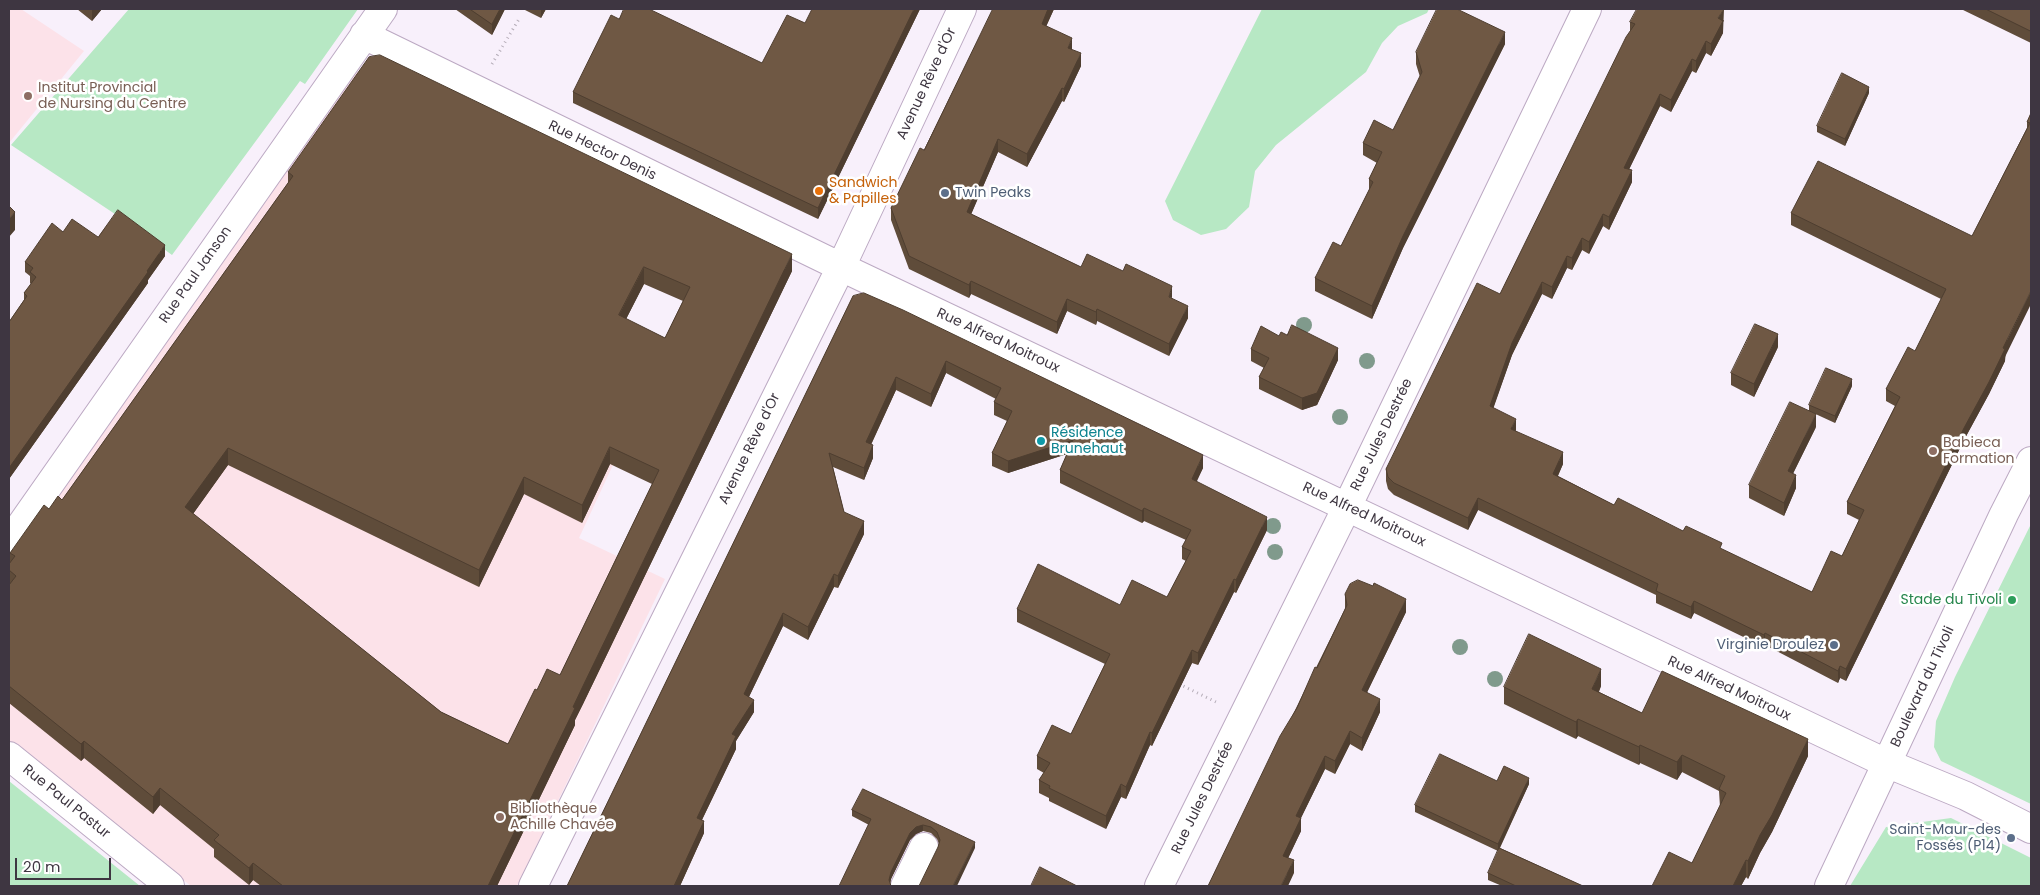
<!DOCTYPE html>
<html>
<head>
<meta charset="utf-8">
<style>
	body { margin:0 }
	#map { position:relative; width:2040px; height:895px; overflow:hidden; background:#f8f0fb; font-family:Poppins,sans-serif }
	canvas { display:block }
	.frame { position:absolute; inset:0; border:10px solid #3e3641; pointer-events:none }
	.scale { position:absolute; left:15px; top:858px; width:96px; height:22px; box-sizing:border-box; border:2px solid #3e3641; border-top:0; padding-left:6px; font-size:15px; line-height:18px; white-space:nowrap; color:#3e3641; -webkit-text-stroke:4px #fff; paint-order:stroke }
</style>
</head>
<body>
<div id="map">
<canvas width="2040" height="895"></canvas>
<div class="frame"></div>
<div class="scale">20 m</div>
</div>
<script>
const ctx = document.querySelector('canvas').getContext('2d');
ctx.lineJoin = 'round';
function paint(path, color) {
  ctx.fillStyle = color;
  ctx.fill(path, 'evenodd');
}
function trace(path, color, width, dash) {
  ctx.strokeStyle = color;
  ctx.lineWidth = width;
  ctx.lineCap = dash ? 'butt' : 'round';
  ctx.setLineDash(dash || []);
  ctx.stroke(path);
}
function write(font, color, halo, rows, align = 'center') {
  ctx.font = font + ' Poppins,sans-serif';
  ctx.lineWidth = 5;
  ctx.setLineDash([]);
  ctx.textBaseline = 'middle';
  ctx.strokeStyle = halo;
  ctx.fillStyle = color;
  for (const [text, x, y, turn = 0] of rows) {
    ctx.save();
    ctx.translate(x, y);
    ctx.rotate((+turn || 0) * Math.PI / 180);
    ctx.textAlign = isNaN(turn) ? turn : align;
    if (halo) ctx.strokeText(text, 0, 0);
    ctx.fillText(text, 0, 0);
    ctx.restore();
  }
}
const education = new Path2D(`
	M9,9h12l63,42 -75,92z
	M366,64l-13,172 312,117 -86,185 86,41 -148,307h-326l-182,-144v-185l346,-483z`);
const green = new Path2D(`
	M129,9h229l-53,75 -5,-3 -128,174 -48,-35 -113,-75z
	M1262,9h167l-2,4 -29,13 -16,17 -16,29 -90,73 -21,26 -6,36 -23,22 -25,6 -28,-15 -8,-19z
	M2031,524v280l-90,-43 -7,-14 2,-26 19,-44z
	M9,781l131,105h-131z
	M1951,818l80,40v28h-181l36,-59z`);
const path = new Path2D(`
	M492,64l27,-45
	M1179,684l37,18`);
const minor = new Path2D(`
	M364,35l477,232 1045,496 80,33 65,33
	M9,542l374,-533
	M9,756l161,130
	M533,886l308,-619 121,-258
	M905,886l19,-39
	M1159,886l188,-379 240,-498
	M1829,886l175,-372 27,-53`);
const trees = [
	[1304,325],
	[1367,361],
	[1340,417],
	[1273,526],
	[1275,552],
	[1460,647],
	[1495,679]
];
const wall = new Path2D(`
	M77,9h25l-10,12z
	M455,9h50l-13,26z
	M523,9h23l-5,9z
	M920,9l-102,210 -245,-116v-11l46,-73 143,44z
	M993,9h61l-8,17 26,24 9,16 -17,36 -2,-1 -35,66 -29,-15 -27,62 110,53 91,31 16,20 -19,38 -72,-35 -1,4 -29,-14 -10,23 -86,-40 -2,4 -60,-29 -18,-49v-12l33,-58z
	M1961,9h70v34z
	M1724,20l-1,2v11l-12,23 -5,-3 -10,20 -4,-2 -21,41 -11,-6 -31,63 3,13 -23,48 -6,-4 -14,28 -7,-4 -10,20 -5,-2 -15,31 -10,-5 -30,61 -19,53 23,23 47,33 -5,12 56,29 69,26 129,61 30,-36 17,-36 -12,-6v-12l48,-96 -9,-5v-12l29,-38 26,-52 -150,-74v-12l181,23 55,-108v-6l4,-9 -26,248 -16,33 -25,46 -118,241 -6,-3 -2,5 -73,-38 -1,2 -70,-34 -3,6 -35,-16v-8l-178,-85 -10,20 -74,-35 -6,-6 -2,-8v-12l114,-175 130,-262v-10z
	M1505,44l-102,204 -31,71 -57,-28v-13l26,-32 28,-56v-11l8,-16 -14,-8v-12l30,-13 27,-53 -4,-13v-12z
	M1869,93l-24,53 -28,-14v-6z
	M288,172l504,99 -209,433 -8,16v5l-78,161h-236l-8,-6 -4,5 -35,-28v-8l-54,-44 -7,9 -69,-56 -3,3 -72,-58v-139l1,-1v-10l52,-53 226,-317zM644,284l39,17 -18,37 -39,-19zM610,464l42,20 -92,191 -23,15 -29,54 -67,-32 -248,-198 35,-49 251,122 45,-93 58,29z
	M98,237l67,19 -17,24v3l-139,196v-157l15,-22v-7l7,-9 -1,-1v-7l-5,-4v-10z
	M853,296l350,172 -7,13 71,49 -31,63 -2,-1 -36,73 -6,-2 -40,83 -2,-1 -24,54 -5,-2 -15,32 -57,-28v-3l-10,-5v-13l5,-7 -7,-4v-13l34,-22 34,-70 -88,-42v-13l103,-4 47,-8 19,-36 -4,-2v-12l4,-7 -42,-19 -2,2 -82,-40v-13l7,-16 -59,19 -16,-7v-13l15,-32 -13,-6v-13l2,-3 -50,-26 -15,34 -35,-17 -25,55 2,13 -9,22 -31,-13 11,45 20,22 -26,54 -4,-1 -26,53 -25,-14 -34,71 5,15 -18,29v8l-34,71 2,13 -24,53h-113z
	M1778,347l-24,50 -23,-12v-12z
	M1251,349l87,11 -21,45 -15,5 -43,-21v-12l5,-9 -13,-7z
	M1852,386l-17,37 -26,-12v-6z
	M1816,427l-23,46 3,15 -12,28 -35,-18v-13z
	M1345,594l61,18 -39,80 13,20 -18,39 -12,-7 -15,30 -10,-5 -24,49v13l-13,27 6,15 -86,13 137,-277z
	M1601,686l-2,6 43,21 166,43 -36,76 -12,21 -12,26 -2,-2 -5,9h-89l40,-23 28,-56 -1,-16 -37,-19 -5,8 -37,-17 -1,2 -61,-29 -2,3 -72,-35v-17z
	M1497,781l32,3 -29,64 83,38h-81l-14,-6v-7l10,-22 -83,-39v-7z
	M863,789l112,59 -37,-1 1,-3 -2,-5 -6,-6 -8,-2 -7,3 -6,6 -19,39 -1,4 -21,-58 -17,-9v-6z`);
const shadedWall = new Path2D(`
	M92,9h10l-10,12z
	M500,9h5l-13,26v-11z
	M541,9h5l-5,9z
	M914,9h6l-102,210v-11z
	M1048,9h6l-12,27v-12z
	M1724,9l-1,24 -12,23v-12l7,-26z
	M1505,32v12l-102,204 -31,71v-13l31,-70z
	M1072,38v13l-4,-3z
	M1706,41v12l-10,20v-12z
	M1081,53v13l-17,36v-13z
	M1692,59v12l-21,41v-12z
	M1869,87v6l-24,53v-7z
	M1062,88v13l-35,66v-13z
	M1660,94v12l-36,74v-12z
	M998,139v13l-31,72v-12z
	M1632,170v12l-23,48v-13z
	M15,212v18l-6,7v-18z
	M1603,214v12l-14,28v-12z
	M1582,238v12l-10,20v-12z
	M165,245v11l-17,24v3l-139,196v-11z
	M792,254v17l-209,433 -8,16v5l-78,161h-9l95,-200z
	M1567,256v12l-15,31v-12z
	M644,267v17l-25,49v-18z
	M971,281v13l-2,4v-13z
	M1542,282v12l-30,61 -22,63v-12l22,-63z
	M1172,286v12l-3,-1z
	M2031,291v13l-26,53v4l-16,33 -25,46 -118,241v-12z
	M1067,299v12l-10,23v-12z
	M1188,306v12l-19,38v-12z
	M1097,309v12l-1,4v-13z
	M1778,334v13l-24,50v-13z
	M1338,348v12l-21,45 -15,5v-12z
	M946,361v12l-15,34v-13z
	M896,377v13l-30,65v-13z
	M1852,379v7l-17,37v-7z
	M1816,414v13l-28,57v-13z
	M1516,419v12l-5,-2z
	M1073,440v12l-65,21v-12z
	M873,445v13l-9,22v-12z
	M610,447v17l-28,59v-18z
	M228,448v17l-43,60v-18z
	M1563,452v12l-10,22v-12z
	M1203,455v13l-11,24v-13z
	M1796,475v13l-12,28v-13z
	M524,477v17l-45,93v-17z
	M1478,498v12l-10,20v-12z
	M1144,508v13l-2,2v-12z
	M1267,517v13l-31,63v-13z
	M864,521v13l-26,54v-12z
	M834,574v13l-26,53v-13z
	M1234,579v13l-36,73v-12z
	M1406,599v13l-44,91v-13z
	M1694,601v12l-3,6v-12z
	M783,613v13l-39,81v-13z
	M1765,633v12l-1,2v-12z
	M1192,650v13l-40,83v-13z
	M1840,666v12l-2,5v-12z
	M1601,669v17l-9,20v-17z
	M1380,699v13l-18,39v-13z
	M754,700v12l-18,29v8l-39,81v-12l35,-84z
	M1578,719v17l-2,3v-17z
	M1350,731v13l-15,30v-13z
	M1150,732v13l-24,54v-12z
	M1808,739v17l-36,76 -12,21 -12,26v-18l12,-26z
	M84,741v17l-3,3v-17z
	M1640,745v18l-1,2v-18z
	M1682,755v17l-5,8v-18z
	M1325,756v13l-29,59v-12z
	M1529,778v6l-31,67v-7z
	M1121,784v13l-15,32v-13z
	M160,788v17l-7,9v-17z
	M1301,818v13l-18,38v-13z
	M704,821v12l-24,53h-6z
	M923,825v6l-7,3 -6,6 -19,39 -1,7 -1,-6 2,-8 19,-39 6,-6z
	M975,842v6l-18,38h-4z
	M1294,860v13l-6,13h-7z
	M1746,860v17l-5,9h-8z
	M253,863v17l-4,5v-17z`);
const building = new Path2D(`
	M470,9h30l-8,15z
	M624,9h25l113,54 25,-48 18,8 7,-14h102l-96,199 -245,-116 38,-77 8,4z
	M993,9h55l-6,15 30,14 -4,10 13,5 -17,36 -2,-1 -35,66 -29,-15 -31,73 114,55 6,-13 36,17 3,-7 46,22 -3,11 19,9 -19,38 -72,-35 -1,3 -29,-13 -10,23 -86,-41 -2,4 -60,-29 -18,-48 29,-60 4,2z
	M1437,9h20l48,23 -102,204 -31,70 -57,-28 18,-36 8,4 32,-64 -4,-3 13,-27 -19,-9 11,-23 19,10 29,-58 -6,-20z
	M1637,9h87l-6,9 5,3 -12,23 -5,-3 -10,20 -4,-2 -21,41 -11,-6 -36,74 8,2 -23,47 -6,-3 -14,28 -7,-4 -10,20 -5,-2 -15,31 -10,-5 -30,61 -22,63 26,13 -5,10 52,23 -10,22 61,31 4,-7 65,33 3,-5 36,17 -2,5 92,44 19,-41 11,5 22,-46 -17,-8 53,-105 -14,-8 22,-42 7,4 31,-62 -155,-76 27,-52 154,75 58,-113 -3,-1 4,-9v178l-28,57 2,1 -16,33 -25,46 -118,241 -6,-3 -2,5 -73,-38 -1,2 -70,-34 -3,6 -35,-16 2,-7 -180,-86 -10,20 -74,-35 -6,-6 -2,-8 91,-186 23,11 126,-257 9,-13 -5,-2z
	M1986,9h45v22z
	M380,55l412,199 -209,432 -10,21 2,1 -87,178h-205l-30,-23 -4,5 -35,-28 5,-5 -59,-47 -7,9 -69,-56 -3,3 -72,-58v-101l7,-9 -7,-6v-6l6,-8 -5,-3 34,-48 5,4 9,-13 4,4 231,-324 -5,-4 81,-115zM644,267l46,20 -25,51 -46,-23zM610,447l49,23 -99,205 -13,-6 -10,21 -2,-1 -27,55 -67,-32 -256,-205 43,-59 251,122 45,-93 58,28z
	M1842,73l27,14 -24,52 -28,-13z
	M9,206l6,6 -6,7z
	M118,210l47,35 -18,26 1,1 -139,196v-146l18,-26 -3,-3 12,-16 -6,-5 3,-4 -8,-6 27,-39 11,9 9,-13 26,18z
	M864,293l39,17 300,145 -11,24 75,38 -31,63 -2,-1 -36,74 -6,-3 -40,83 -2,-1 -24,55 -5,-3 -15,32 -57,-28 1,-2 -11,-6 11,-17 -13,-7 15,-31 19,9 39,-80 -93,-45 21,-45 82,41 12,-25 35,17 24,-46 -9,-4 9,-17 -47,-22 -2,3 -82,-41 13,-30 -65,21 -16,-8 20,-42 -18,-9 7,-14 -55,-27 -15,33 -35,-17 -30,65 7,3 -9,23 -35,-15 15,59 20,9 -26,55 -4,-2 -26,53 -25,-14 -39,81 10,6 -22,34 4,2 -39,82 7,3 -30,65h-107l286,-590z
	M1755,324l23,10 -24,50 -23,-11z
	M1292,325l46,23 -21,45 -15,5 -43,-21 10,-19 -18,-9 10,-23 18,10 2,-4 6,3z
	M1826,368l26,11 -17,37 -26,-11z
	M1790,402l26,12 -28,57 8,4 -12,28 -35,-18z
	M1358,580l15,6 1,-3 32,16 -44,91 18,9 -18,39 -12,-7 -15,30 -10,-5 -29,60 5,2 -18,38 11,4 -13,26h-73l72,-150 17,-28 18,-41 2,1 30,-63 -2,-11 5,-10z
	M1529,634l72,35 -9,20 50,24 20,-42 146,68 -36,76 -12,20 -12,26 -2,-1 -13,26h-81l17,-34 23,11 34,-70 -7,-4 6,-13 -43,-21 -5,7 -37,-17 -1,2 -61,-28 -2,3 -72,-35z
	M1440,754l57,27 7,-15 25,12 -31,66 -83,-39z
	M863,789l112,53 -22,44h-34l19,-39 2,-7 -3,-8 -6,-5 -8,-2 -7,2 -6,6 -19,39 -2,8 2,6h-52l32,-67 -19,-9z
	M1499,848l84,38h-67l-28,-13z
	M1040,867l37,19h-46z`);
const markers = [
	[28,96,5,"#8d6e63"],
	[819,191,5,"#e8710a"],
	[945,193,5,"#5c6f8a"],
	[1041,441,5,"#0f9aa8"],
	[1933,451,5,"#8d6e63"],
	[2012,600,5,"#2e9e5b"],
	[1834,645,5,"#5c6f8a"],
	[500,817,5,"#8d6e63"],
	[2011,838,5,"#5c6f8a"]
];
const streetNames = [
	["Avenue Rêve d'Or",927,84,-65],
	["Rue Hector Denis",602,151,26],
	["Rue Paul Janson",196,275,-55],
	["Rue Alfred Moitroux",998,341,25],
	["Rue Jules Destrée",1382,435,-64],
	["Avenue Rêve d'Or",750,449,-64],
	["Rue Alfred Moitroux",1364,515,25],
	["Boulevard du Tivoli",1923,687,-65],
	["Rue Alfred Moitroux",1729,689,25],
	["Rue Jules Destrée",1203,798,-64],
	["Rue Paul Pastur",66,802,39]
];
const educationNames = [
	["Institut Provincial",38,88],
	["de Nursing du Centre",38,104],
	["Babieca",1943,443],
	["Formation",1943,459],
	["Bibliothèque",510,809],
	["Achille Chavée",510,825]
];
const foodNames = [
	["Sandwich",829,183],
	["& Papilles",829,199]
];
const serviceNames = [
	["Twin Peaks",955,193,"left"],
	["Virginie Droulez",1824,645],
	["Saint-Maur-des",2001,830],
	["Fossés (P14)",2001,846]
];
const cultureNames = [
	["Résidence",1051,433],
	["Brunehaut",1051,449]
];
const leisureNames = [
	["Stade du Tivoli",2002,600]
];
paint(education, '#fce2e9');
paint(green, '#b7e8c4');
trace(minor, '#bca9c3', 30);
trace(path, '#b5adb8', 3, [1, 4]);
trace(minor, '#fff', 28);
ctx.fillStyle = '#809a8c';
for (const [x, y] of trees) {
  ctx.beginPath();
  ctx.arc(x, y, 8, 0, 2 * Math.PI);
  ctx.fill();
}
paint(wall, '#5f4c3a');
paint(shadedWall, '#4e3e30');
paint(building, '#6f5844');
trace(building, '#4e3e30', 1);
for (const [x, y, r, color] of markers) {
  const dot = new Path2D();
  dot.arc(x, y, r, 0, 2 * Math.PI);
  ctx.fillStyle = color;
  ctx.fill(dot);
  trace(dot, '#fff', 2);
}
write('14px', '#3e3641', '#fff', streetNames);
write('14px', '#785e54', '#fff', educationNames, 'left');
write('14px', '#c56008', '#fff', foodNames, 'left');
write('14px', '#4e5e75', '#fff', serviceNames, 'right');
write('14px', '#0d838f', '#fff', cultureNames, 'left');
write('14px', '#27864d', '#fff', leisureNames, 'right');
</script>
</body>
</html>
